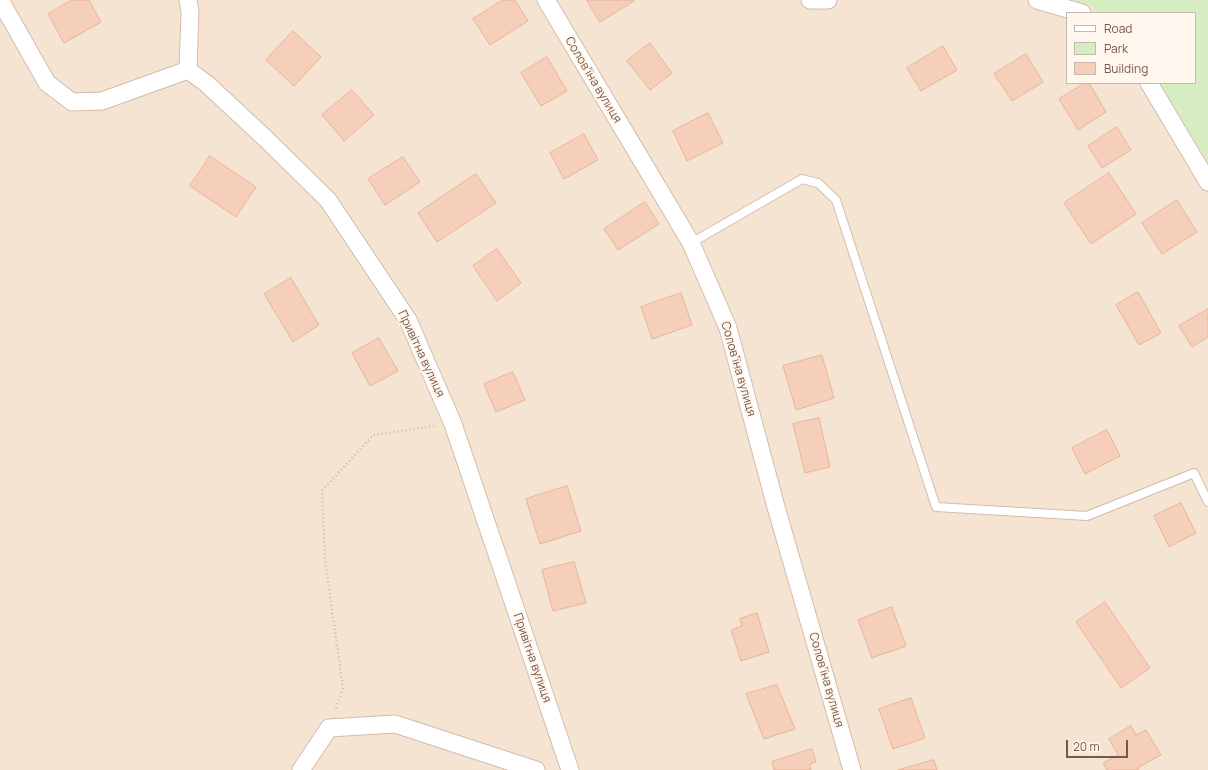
<!DOCTYPE html>
<html>
<head>
<meta charset="utf-8">
<style>
	body { margin:0 }
	#map { position:relative; width:1208px; height:770px; overflow:hidden; background:#fef3e5; font-family:Manrope,sans-serif }
	canvas { display:block }
	.legend { position:absolute; left:1066px; top:12px; width:130px; height:72px; box-sizing:border-box; background:#fff7ed; border:1px solid #c9b7ab; margin:0; padding:5px 7px; list-style:none; font-size:12px; color:#795748 }
	.legend li { display:flex; align-items:center; gap:8px; height:20px }
	.legend b { width:20px; border:1px solid #c9b7ab }
	.scale { position:absolute; left:1066px; top:740px; width:62px; height:18px; box-sizing:border-box; border:2px solid #795748; border-top:0; padding-left:5px; font-size:12px; line-height:14px; white-space:nowrap; color:#795748; -webkit-text-stroke:3px #fff7ed; paint-order:stroke }
</style>
</head>
<body>
<div id="map">
<canvas width="1208" height="770"></canvas>
<ul class="legend">
<li><b style="height:5px;background:#fff"></b>Road</li>
<li><b style="height:11px;background:#d6edc2"></b>Park</li>
<li><b style="height:11px;background:#f5cfba"></b>Building</li>
</ul>
<div class="scale">20 m</div>
</div>
<script>
const ctx = document.querySelector('canvas').getContext('2d');
ctx.lineJoin = 'round';
function paint(path, color) {
  ctx.fillStyle = color;
  ctx.fill(path, 'evenodd');
}
function trace(path, color, width, dash) {
  ctx.strokeStyle = color;
  ctx.lineWidth = width;
  ctx.lineCap = dash ? 'butt' : 'round';
  ctx.setLineDash(dash || []);
  ctx.stroke(path);
}
function write(font, color, halo, rows, align = 'center') {
  ctx.font = font + ' Manrope,sans-serif';
  ctx.lineWidth = 4;
  ctx.setLineDash([]);
  ctx.textBaseline = 'middle';
  ctx.strokeStyle = halo;
  ctx.fillStyle = color;
  for (const [text, x, y, turn = 0] of rows) {
    ctx.save();
    ctx.translate(x, y);
    ctx.rotate((+turn || 0) * Math.PI / 180);
    ctx.textAlign = isNaN(turn) ? turn : align;
    if (halo) ctx.strokeText(text, 0, 0);
    ctx.fillText(text, 0, 0);
    ctx.restore();
  }
}
const residential = new Path2D(`
	M0,0h1071l20,6 7,7h-31v70h93l48,80v607h-1208z`);
const green = new Path2D(`
	M1071,0h137v163l-48,-80h35v-70h-97l-7,-7z`);
const building = new Path2D(`
	M72,0h17l12,22 -37,21 -16,-29z
	M503,0h12l13,21 -38,24 -17,-26z
	M587,0h46l1,1 -34,21z
	M293,31l28,26 -27,29 -28,-26z
	M650,43l22,30 -22,17 -23,-29z
	M943,46l14,24 -36,21 -14,-23z
	M1026,54l17,28 -31,19 -18,-27z
	M547,57l20,34 -26,15 -20,-33z
	M1085,83h4l17,29 -28,18 -19,-31z
	M352,90l22,25 -30,26 -22,-26z
	M708,113l15,30 -36,18 -14,-30z
	M1117,127l14,23 -29,18 -14,-22z
	M584,134l14,26 -34,19 -14,-26z
	M210,156l46,31 -20,30 -46,-31z
	M403,157l17,25 -35,23 -17,-26z
	M1109,173l27,41 -45,30 -27,-41z
	M476,174l20,29 -59,39 -19,-29z
	M1177,200l20,32 -35,22 -20,-31z
	M645,202l14,22 -41,26 -14,-21z
	M497,249l24,34 -24,18 -24,-35z
	M291,278l28,47 -26,17 -29,-48z
	M1138,292l23,41 -22,12 -23,-40z
	M681,293l11,32 -40,14 -11,-32z
	M1208,309v28l-16,10 -13,-21z
	M379,338l19,33 -28,15 -18,-33z
	M822,355l12,43 -38,12 -13,-44z
	M513,372l12,28 -29,12 -12,-28z
	M819,418l11,49 -25,6 -12,-49z
	M1107,430l13,26 -35,18 -13,-26z
	M567,486l14,45 -41,13 -14,-45z
	M1181,503l15,30 -27,14 -15,-31z
	M574,562l12,41 -33,8 -11,-41z
	M1105,602l45,66 -29,20 -45,-66z
	M892,607l14,39 -34,12 -14,-38z
	M757,613l12,39 -28,9 -10,-31 11,-4 -2,-7z
	M777,685l18,44 -31,10 -18,-45z
	M911,698l14,40 -32,11 -14,-40z
	M1131,726l5,9 10,-5 15,25 -24,13 2,2h-32l-4,-7 15,-8 -9,-16z
	M812,749l4,13 -6,2 1,6h-37l-2,-8z
	M934,760l3,10h-39z`);
const path = new Path2D(`
	M336,708l7,-20 -18,-128 -3,-69 51,-56 61,-9`);
const service = new Path2D(`
	M691,243l111,-64 16,4 18,17 100,307 151,9 107,-43 14,29`);
const minor = new Path2D(`
	M0,0l47,83 25,19 30,-1 86,-31
	M188,0l2,12 -2,58 19,14 60,56 61,60 80,120 45,104 117,346
	M546,0l145,243 37,85 48,179 76,263
	M810,0h18
	M1037,0l45,13
	M1149,83l59,99
	M301,770l28,-42 66,-4 141,46`);
const streetNames = [
	["Соловʼїна вулиця",593,80,59],
	["Привітна вулиця",421,354,65],
	["Соловʼїна вулиця",738,369,74],
	["Привітна вулиця",532,658,71],
	["Соловʼїна вулиця",826,680,74]
];
paint(residential, '#f6e4d3');
paint(green, '#d6edc2');
paint(building, '#f5cfba');
trace(building, '#e9b49a', 1);
trace(service, '#d3bcac', 10);
trace(minor, '#d3bcac', 19);
trace(path, '#dbb29d', 2.5, [1, 3]);
trace(service, '#fff', 8);
trace(minor, '#fff', 17);
write('12px', '#795748', '#fff7ed', streetNames);
</script>
</body>
</html>
